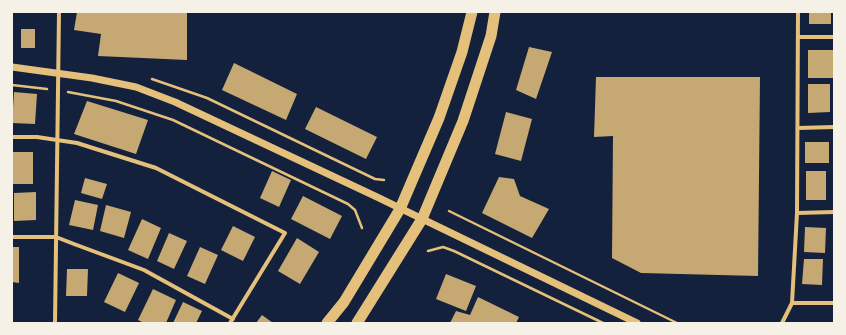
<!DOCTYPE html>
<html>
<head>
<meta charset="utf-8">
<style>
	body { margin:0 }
	#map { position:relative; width:846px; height:335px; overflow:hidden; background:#14213d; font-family:Signika,sans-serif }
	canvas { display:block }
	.frame { position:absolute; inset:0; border:13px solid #f6f1e7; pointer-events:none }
</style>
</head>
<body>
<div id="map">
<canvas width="846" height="335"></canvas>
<div class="frame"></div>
</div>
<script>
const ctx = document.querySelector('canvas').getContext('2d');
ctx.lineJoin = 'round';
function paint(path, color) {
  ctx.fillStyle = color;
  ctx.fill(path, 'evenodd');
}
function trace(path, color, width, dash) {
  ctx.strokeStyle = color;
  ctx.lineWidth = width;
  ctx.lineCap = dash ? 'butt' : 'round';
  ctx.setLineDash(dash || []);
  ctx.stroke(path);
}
const building = new Path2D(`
	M77,12h110v48l-89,-4 3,-22 -27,-4z
	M809,12h22v12h-22z
	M21,29h14v19h-14z
	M529,47l23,5 -16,47 -20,-9z
	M808,50h25v28h-25z
	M234,63l63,31 -11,26 -64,-30z
	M596,77h164l-2,199 -117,-3 -29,-15 1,-122 -19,1z
	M808,84h22v28l-22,1z
	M14,92l23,2 -2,30 -23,-1z
	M87,101l61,19 -12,34 -62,-20z
	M316,107l61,30 -11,22 -61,-30z
	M506,112l26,7 -11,42 -26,-7z
	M805,142h24v21h-24z
	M12,152h21v32h-21z
	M272,171l19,9 -12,27 -19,-9z
	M806,171h20v29h-20z
	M499,177l15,2 6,17 29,13 -17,29 -50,-25z
	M85,178l22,6 -5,15 -21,-6z
	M36,192v28l-22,1v-28z
	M303,196l39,20 -12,23 -39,-20z
	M75,200l23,5 -5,25 -24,-5z
	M106,205l25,7 -7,26 -24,-7z
	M142,219l19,9 -13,31 -20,-9z
	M233,226l22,11 -12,24 -22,-11z
	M805,227l21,1 -1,25 -21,-1z
	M169,233l18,8 -13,28 -17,-8z
	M297,238l22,14 -19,32 -22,-13z
	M12,247h7v36l-7,-1z
	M200,247l18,8 -13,29 -18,-8z
	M804,259h19l-1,26 -20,-1z
	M67,269h21l-1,27h-21z
	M118,273l21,10 -14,29 -21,-10z
	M446,274l30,12 -10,25 -30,-12z
	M153,289l23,11 -10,23h-22l-6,-3z
	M478,297l41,20 -3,6h-66l6,-12 14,4z
	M183,302l19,9 -6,12h-23z
	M262,315l11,8h-17z`);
const path = new Path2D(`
	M152,79l55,19 168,81 9,1
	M12,85l35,4
	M68,92l48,9 57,19 175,84 7,6 7,18
	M449,211l228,112
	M428,251l15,-4 11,4 149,72`);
const minor = new Path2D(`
	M798,37h36
	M798,128l36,-1
	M12,137h25l40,6 79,25 129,65 -55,90
	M797,213l37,-1
	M12,237h44l18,7 70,26 89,49
	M792,303h42
	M55,323l4,-311
	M782,323l10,-20 5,-90 1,-201`);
const tertiary = new Path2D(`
	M12,67l80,11 44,9 39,15 202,95 260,126`);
const trunk = new Path2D(`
	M327,323l17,-21 56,-93 39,-91 23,-66 10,-40
	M357,323l65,-104 41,-98 28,-85 4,-24`);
paint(building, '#c6a872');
trace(path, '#e5c07b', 2.5);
trace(minor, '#e5c07b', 4);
trace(tertiary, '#e5c07b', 7);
trace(trunk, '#e5c07b', 11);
</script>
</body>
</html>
